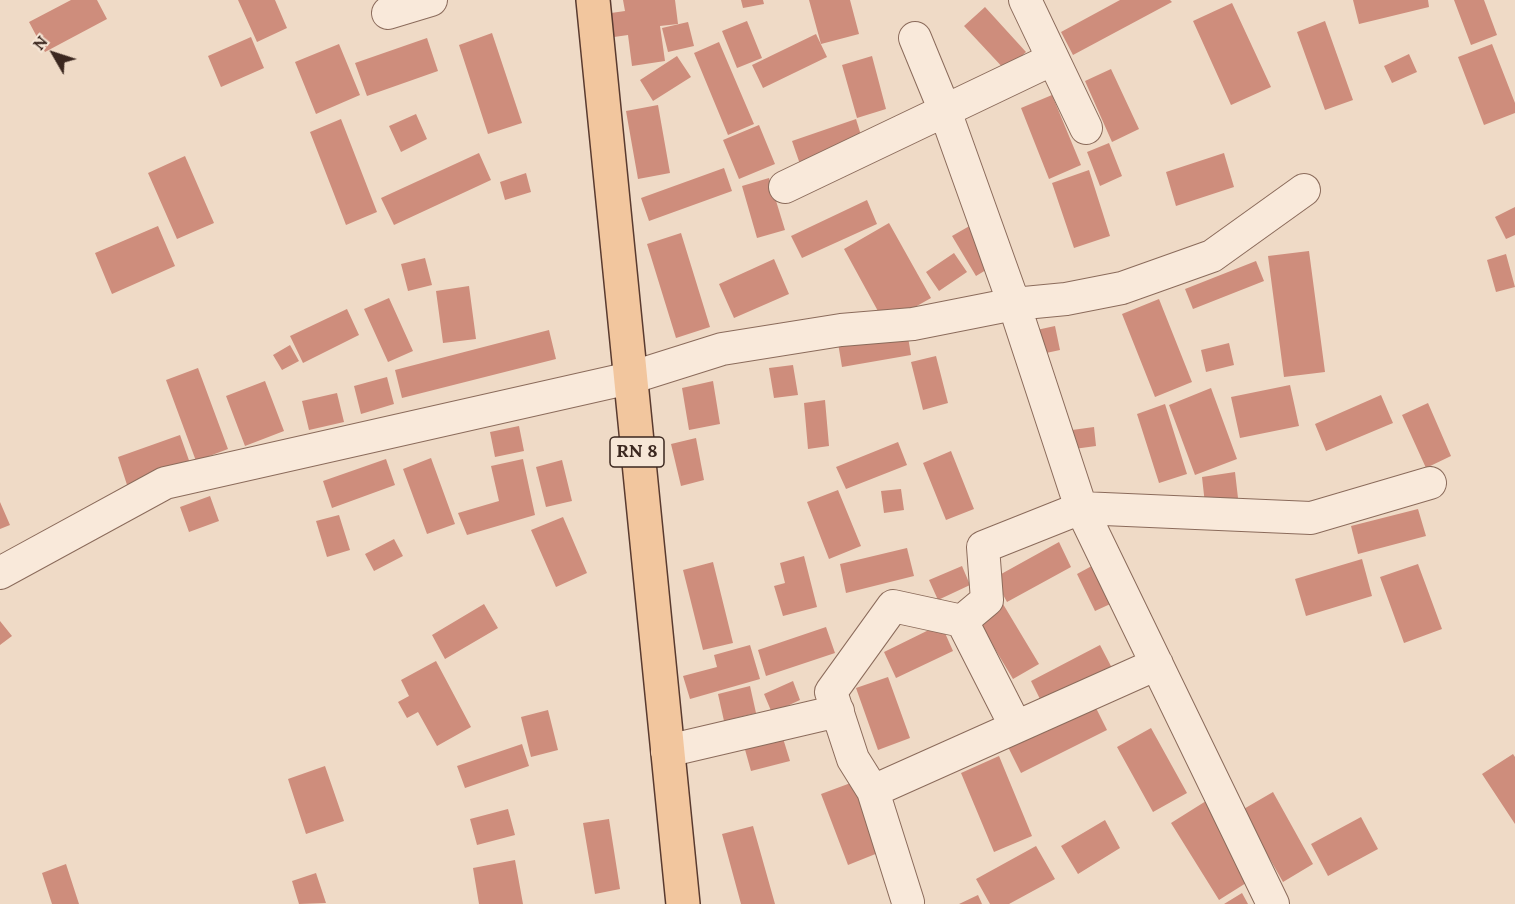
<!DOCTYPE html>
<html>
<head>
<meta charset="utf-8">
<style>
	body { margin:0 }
	#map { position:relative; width:1515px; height:904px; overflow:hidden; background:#efdac6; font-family:Lora,serif }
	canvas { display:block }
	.north { position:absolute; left:24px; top:24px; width:60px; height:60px; -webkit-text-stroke:4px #f6e6d6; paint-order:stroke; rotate:309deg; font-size:16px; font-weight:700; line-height:24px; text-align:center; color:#3b271f }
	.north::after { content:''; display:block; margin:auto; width:21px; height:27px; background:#3b271f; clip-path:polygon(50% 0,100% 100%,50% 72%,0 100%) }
</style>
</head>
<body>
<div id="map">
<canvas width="1515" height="904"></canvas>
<div class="north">N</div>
</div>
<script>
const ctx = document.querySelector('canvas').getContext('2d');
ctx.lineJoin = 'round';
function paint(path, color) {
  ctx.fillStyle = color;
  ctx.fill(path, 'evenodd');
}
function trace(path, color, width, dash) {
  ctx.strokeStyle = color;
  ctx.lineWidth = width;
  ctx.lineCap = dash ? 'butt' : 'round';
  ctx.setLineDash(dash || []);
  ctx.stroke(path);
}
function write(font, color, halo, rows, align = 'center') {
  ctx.font = font + ' Lora,serif';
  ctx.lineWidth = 4.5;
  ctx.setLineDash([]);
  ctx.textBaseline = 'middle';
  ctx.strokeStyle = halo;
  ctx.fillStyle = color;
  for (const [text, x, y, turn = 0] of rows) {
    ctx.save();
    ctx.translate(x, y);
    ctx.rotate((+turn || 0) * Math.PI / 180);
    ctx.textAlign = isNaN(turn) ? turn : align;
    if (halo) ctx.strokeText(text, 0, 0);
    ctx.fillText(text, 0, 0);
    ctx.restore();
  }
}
const building = new Path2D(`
	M71,0h26l10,19 -62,33 -16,-30z
	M238,0h37l12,28 -30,14z
	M623,0h52l3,24 -18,2 5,35 -33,5 -4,-31 -14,2 -3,-24 14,-2z
	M741,0h22l1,4 -21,4z
	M809,0h41l9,34 -38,10z
	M1120,0h50l2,2 -99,53 -12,-23z
	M1353,0h75l1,7 -70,17z
	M1454,0h30l13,35 -26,10z
	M1232,3l39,84 -40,18 -38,-84z
	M985,7l41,45 -20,19 -42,-45z
	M747,21l15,37 -25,10 -15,-37z
	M1325,21l28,79 -28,10 -28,-78z
	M688,22l6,24 -26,6 -6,-24z
	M492,33l30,90 -34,11 -29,-89z
	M816,34l11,23 -64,31 -11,-23z
	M251,37l13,31 -43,19 -13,-31z
	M427,38l11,33 -71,25 -12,-33z
	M719,42l35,82 -26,11 -34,-82z
	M339,44l21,51 -44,19 -21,-52z
	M1492,44l23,59v10l-31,12 -26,-68z
	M1409,54l8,18 -25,11 -8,-17z
	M677,56l14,21 -38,24 -13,-21z
	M872,56l14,53 -29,9 -15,-53z
	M1111,69l28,60 -27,13 -27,-61z
	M1052,95l29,70 -32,14 -28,-71z
	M658,105l12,68 -32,6 -12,-68z
	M416,114l11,25 -26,13 -12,-26z
	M341,119l36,93 -31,13 -36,-93z
	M856,119l8,26 -63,22 -9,-26z
	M759,125l16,39 -36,15 -16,-39z
	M1109,143l13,33 -22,10 -13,-34z
	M479,153l12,27 -97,45 -13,-27z
	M1224,153l10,34 -58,19 -10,-34z
	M185,156l29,67 -37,16 -29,-66z
	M724,168l8,23 -83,30 -8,-23z
	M1089,170l21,66 -36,12 -22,-65z
	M526,173l5,19 -26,8 -5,-18z
	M769,178l16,52 -28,8 -15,-52z
	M867,200l10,24 -75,34 -11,-22z
	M1515,207v28l-9,4 -11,-22z
	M889,223l42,75 -46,26 -41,-75z
	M973,224l23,40 -20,12 -24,-40z
	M158,226l17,40 -63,28 -17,-41z
	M681,233l29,94 -34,11 -29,-94z
	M1309,251l16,121 -41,5 -16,-121z
	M954,253l13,19 -28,19 -13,-19z
	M1506,254l9,33 -19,5 -9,-32z
	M425,258l7,27 -24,6 -7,-27z
	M774,259l15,35 -55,24 -15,-34z
	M1256,261l8,20 -71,28 -8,-20z
	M469,286l7,53 -33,4 -7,-52z
	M389,298l24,53 -25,11 -24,-53z
	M1159,299l33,83 -37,15 -33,-83z
	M347,309l12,26 -56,28 -13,-27z
	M1055,326l5,24 -23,5 -5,-24z
	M549,330l7,29 -154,39 -7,-28z
	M907,331l4,24 -69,12 -4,-24z
	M1229,343l5,22 -28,7 -5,-22z
	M290,345l9,16 -17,9 -9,-15z
	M936,356l12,47 -25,7 -12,-48z
	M793,365l5,30 -24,3 -5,-30z
	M198,368l30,81 -32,12 -30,-81z
	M387,377l7,27 -33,10 -7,-28z
	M265,381l19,50 -39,15 -19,-50z
	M713,381l7,43 -31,6 -7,-42z
	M1290,385l9,41 -59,12 -9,-41z
	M1211,388l26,71 -42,16 -26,-70z
	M337,393l7,29 -35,8 -7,-29z
	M1381,395l12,28 -67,28 -11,-27z
	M825,400l4,46 -21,3 -4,-46z
	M1428,403l23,53 -25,12 -24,-53z
	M1165,404l22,70 -28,9 -22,-69z
	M519,426l5,25 -29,6 -5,-25z
	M1094,427l2,19 -22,3 -2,-19z
	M180,435l11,31 -63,22 -10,-31z
	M696,438l8,42 -23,6 -10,-42z
	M898,442l9,23 -61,24 -10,-22z
	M951,451l23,58 -28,11 -23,-57z
	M431,458l24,66 -28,10 -24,-65z
	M386,459l9,26 -63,23 -9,-27z
	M523,459l12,56 -68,20 -9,-22 41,-12 -8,-35z
	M562,460l10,41 -26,6 -10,-40z
	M1235,472l3,26 -33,6 -3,-27z
	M901,489l3,21 -20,3 -3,-22z
	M838,490l23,56 -32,13 -22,-57z
	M210,496l9,25 -30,11 -9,-25z
	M0,502l10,23 -10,4z
	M1418,509l8,27 -68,18 -7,-28z
	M339,515l11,35 -23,7 -11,-36z
	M563,517l24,56 -31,14 -25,-57z
	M394,539l9,17 -29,15 -9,-17z
	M1059,542l12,25 -64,35 -13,-24z
	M907,548l7,28 -68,17 -6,-29z
	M804,556l13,51 -34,9 -9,-30 11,-3 -5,-20z
	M1362,559l10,37 -66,20 -11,-37z
	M1101,561l18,39 -24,11 -18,-37z
	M713,562l20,81 -30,7 -20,-80z
	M1418,564l24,65 -38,14 -24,-66z
	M962,566l8,19 -32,15 -9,-20z
	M484,604l14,24 -53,31 -13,-24z
	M1003,604l36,60 -26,15 -36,-60z
	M0,621l12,15 -12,9z
	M941,624l12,27 -57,27 -12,-26z
	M826,627l9,26 -69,23 -8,-26z
	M750,645l10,34 -70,20 -7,-23 34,-9 -3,-12z
	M1100,645l12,23 -70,35 -11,-22z
	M436,661l35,66 -34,19 -19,-34 -11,6 -9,-16 11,-6 -8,-16z
	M888,677l22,61 -32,12 -22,-62z
	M793,681l7,19 -28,13 -8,-19z
	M750,686l6,27 -32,8 -6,-27z
	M1094,704l13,26 -86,43 -13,-26z
	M548,710l10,40 -27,7 -10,-40z
	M1151,728l36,65 -34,19 -36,-65z
	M782,735l8,26 -39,10 -7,-25z
	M522,744l7,22 -64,22 -8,-22z
	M1513,754l2,3v67l-33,-50z
	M999,756l33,80 -38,16 -33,-79z
	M325,766l19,55 -38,13 -18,-55z
	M856,781l27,70 -35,14 -27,-71z
	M1273,792l40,72 -30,18 -41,-72z
	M1206,801l48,77 -35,22 -48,-77z
	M508,809l7,26 -38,10 -7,-26z
	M1361,817l17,32 -50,27 -17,-32z
	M609,819l11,70 -25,5 -12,-71z
	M1105,820l15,28 -42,26 -17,-28z
	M753,826l22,78h-34l-19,-70z
	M1036,846l19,33 -46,25h-19l-14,-25z
	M515,860l8,44h-44l-6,-36z
	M66,864l13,40h-27l-10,-31z
	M316,873l10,30 -27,1 -7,-23z
	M1242,893l6,11h-24z
	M978,895l4,9h-23z`);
const street = new Path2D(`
	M1025,0l61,128
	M388,13l43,-13
	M915,38l30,73 69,193 67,204 192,396
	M785,187l268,-128
	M0,573l165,-90 465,-105 92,-29 119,-19 72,-6 101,-20 52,-5 56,-11 90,-32 92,-66
	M962,621l54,106
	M667,751l171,-40
	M873,791l284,-127
	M908,902l-35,-111 -20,-32 -22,-67 62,-86 69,15 25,-21 -4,-53 98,-39 230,10 119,-35`);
const primary = new Path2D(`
	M593,0l90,904`);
const shields = [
	[637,452,54]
];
const shieldNames = [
	["RN 8",637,452]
];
paint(building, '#ce8d7c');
trace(street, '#8b6b5b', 34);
trace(primary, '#593a2f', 36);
trace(street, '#f9e9da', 32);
trace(primary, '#f2c69e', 33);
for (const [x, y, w] of shields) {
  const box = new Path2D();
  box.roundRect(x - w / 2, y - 15, w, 30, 4.5);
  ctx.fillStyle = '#f6e6d6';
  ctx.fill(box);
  trace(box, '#3b271f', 1.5);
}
write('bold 18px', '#3b271f', null, shieldNames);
</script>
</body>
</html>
